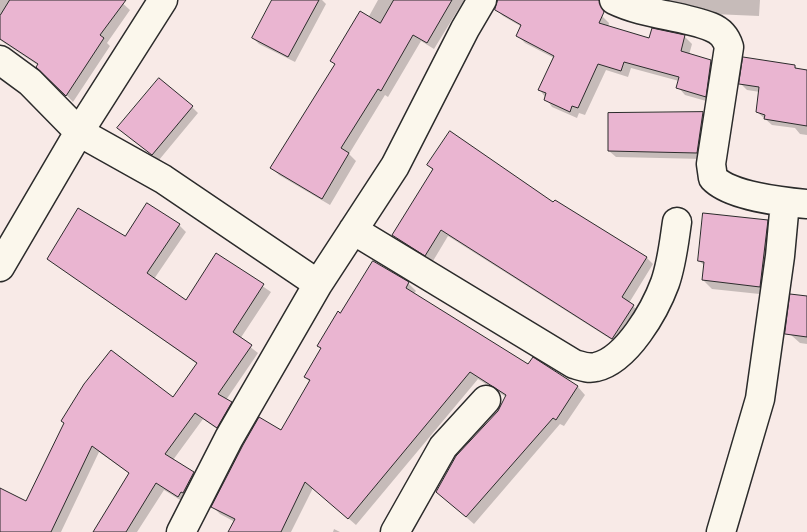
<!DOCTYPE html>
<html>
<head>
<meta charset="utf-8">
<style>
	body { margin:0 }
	canvas { display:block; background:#f8eae7 }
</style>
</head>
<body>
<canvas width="807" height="532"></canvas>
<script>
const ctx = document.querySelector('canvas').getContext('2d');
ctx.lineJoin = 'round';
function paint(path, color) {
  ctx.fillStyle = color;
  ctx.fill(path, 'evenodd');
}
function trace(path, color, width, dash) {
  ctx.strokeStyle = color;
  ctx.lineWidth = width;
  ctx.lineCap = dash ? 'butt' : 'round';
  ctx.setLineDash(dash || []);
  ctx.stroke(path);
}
const shadow = new Path2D(`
	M0,0h119l11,10 -23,33 3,3 -37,56 -34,-36 -39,-26z
	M273,0h49l4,4 -31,58 -36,-18 -6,-6z
	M378,0h86l-30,49 -13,-8 -33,56 -3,-2 -36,59 7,7 -26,44 -51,-30 -7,-7 64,-103 -4,-4 36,-43z
	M499,0h73l30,16 7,7 -1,4 42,13 34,-4 8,8 -3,11 21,6 8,8 -5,34 -28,-8 -7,-8 1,-6 -48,-13 -3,9 -22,-7 -21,45 -6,-2 -2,5 -25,-11 -12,-17 14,-32 -29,-15 -8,-8 5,-8 -19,-11 -7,-7z
	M664,0h96l-1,16 -46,-2 -43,-8z
	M795,66l3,4 9,1v64l-7,-1 -5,-6 -23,-3 -15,-13 3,-20 -13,-2 -7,-7z
	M192,107l6,6 -39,47 -34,-26z
	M703,114l6,6 -6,39 -87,-2 -7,-6z
	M428,165l126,39 1,-3 92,57 6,6 -24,39 11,9 -20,33 -172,-109 -15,25 -33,-19 -6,-7 39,-65z
	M767,221l9,9 -7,65 -57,-6 -9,-9 2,-14 -6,-5z
	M179,225l7,7 -32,47 32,23 31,-47 54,37 -31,47 18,14 -32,47 12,10 -14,24 -21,-15 -30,41 28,20 -16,23 -21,-13 -27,42h-43l36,-58 -31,-22 -38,80h-61v-43l27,14 38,-79 108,-25 24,-35 -148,-105z
	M408,283l8,8 -3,3 115,72 5,-7 45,28 7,8 -21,31 -4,-2 -86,100 -29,-25 61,-102 -28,-18 -122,146 -43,-37 -22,44h-62l6,-10 -15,-8 -7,-7 69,-76 28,-49 -5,-5 36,-62z
	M807,297v47l-7,-1 -9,-8z
	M334,529l6,3h-7z`);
const building = new Path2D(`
	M10,0h116l-26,35 4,3 -38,58 -30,-29 2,-3 -38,-25v-23z
	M272,0h47l-31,57 -36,-19z
	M394,0h58l-25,43 -14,-8 -32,56 -3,-2 -37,59 8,5 -27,46 -52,-31 65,-104 -5,-3 30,-50 20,12z
	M498,0h101l5,12 -5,11 50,15 3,-10 33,7 -4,16 30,9 -5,37 -30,-9 3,-11 -55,-15 -3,9 -23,-7 -20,44 -6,-2 -2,6 -26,-12 2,-7 -8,-3 16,-34 -38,-20 5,-11 -26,-15z
	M743,57l52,8v3l12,2v56l-43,-7 1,-4 -9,-3 3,-25 -20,-3z
	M159,78l34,28 -41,49 -35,-27z
	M703,112l-6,41 -89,-2v-38z
	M450,131l103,71 2,-2 92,57 -25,40 12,8 -22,34 -171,-109 -16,26 -33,-21 41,-66 -6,-4z
	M147,203l33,21 -33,49 39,27 30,-47 48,31 -31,48 19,13 -34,49 14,8 -15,26 -22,-15 -30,41 29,18 -11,21 -2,-1 -3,5 -22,-14 -30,49h-33l36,-59 -37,-27 -41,86h-51v-44l26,13 38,-78 -3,-2 23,-37 27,-34 62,47 24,-34 -150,-104 31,-51 47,28z
	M703,213l65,7 -8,67 -58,-7 2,-18 -6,-1z
	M373,261l36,21 -3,6 122,76 5,-7 45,29 -22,34 -3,-2 -87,99 -30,-25 20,-36 42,-45 8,-16 -36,-23 -122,147 -43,-37 -24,50h-53l7,-13 -24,-12 32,-62 16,-28 22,13 29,-50 -6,-3 17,-29 -4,-2 21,-35 2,2z
	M790,294l17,2v41l-22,-3z`);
const minor = new Path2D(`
	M614,0c31,15 67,15 97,27 10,4 15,10 18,20l-18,117 2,14c17,18 69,24 94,26
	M0,60l30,22 49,50 84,47 155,105
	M353,230l221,134c7,2 14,5 22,3 31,-7 59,-57 69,-84 7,-20 9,-41 12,-61
	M0,267l79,-135 84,-132
	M181,532l48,-94 89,-154 77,-118 70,-137 17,-29
	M395,532l48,-85 43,-47
	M721,532l39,-133 20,-143 5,-54`);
paint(shadow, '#0003');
paint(building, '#eab5d1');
trace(building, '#2b2b2b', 1);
trace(minor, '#2b2b2b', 31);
trace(minor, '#fbf7ec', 28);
</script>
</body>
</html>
